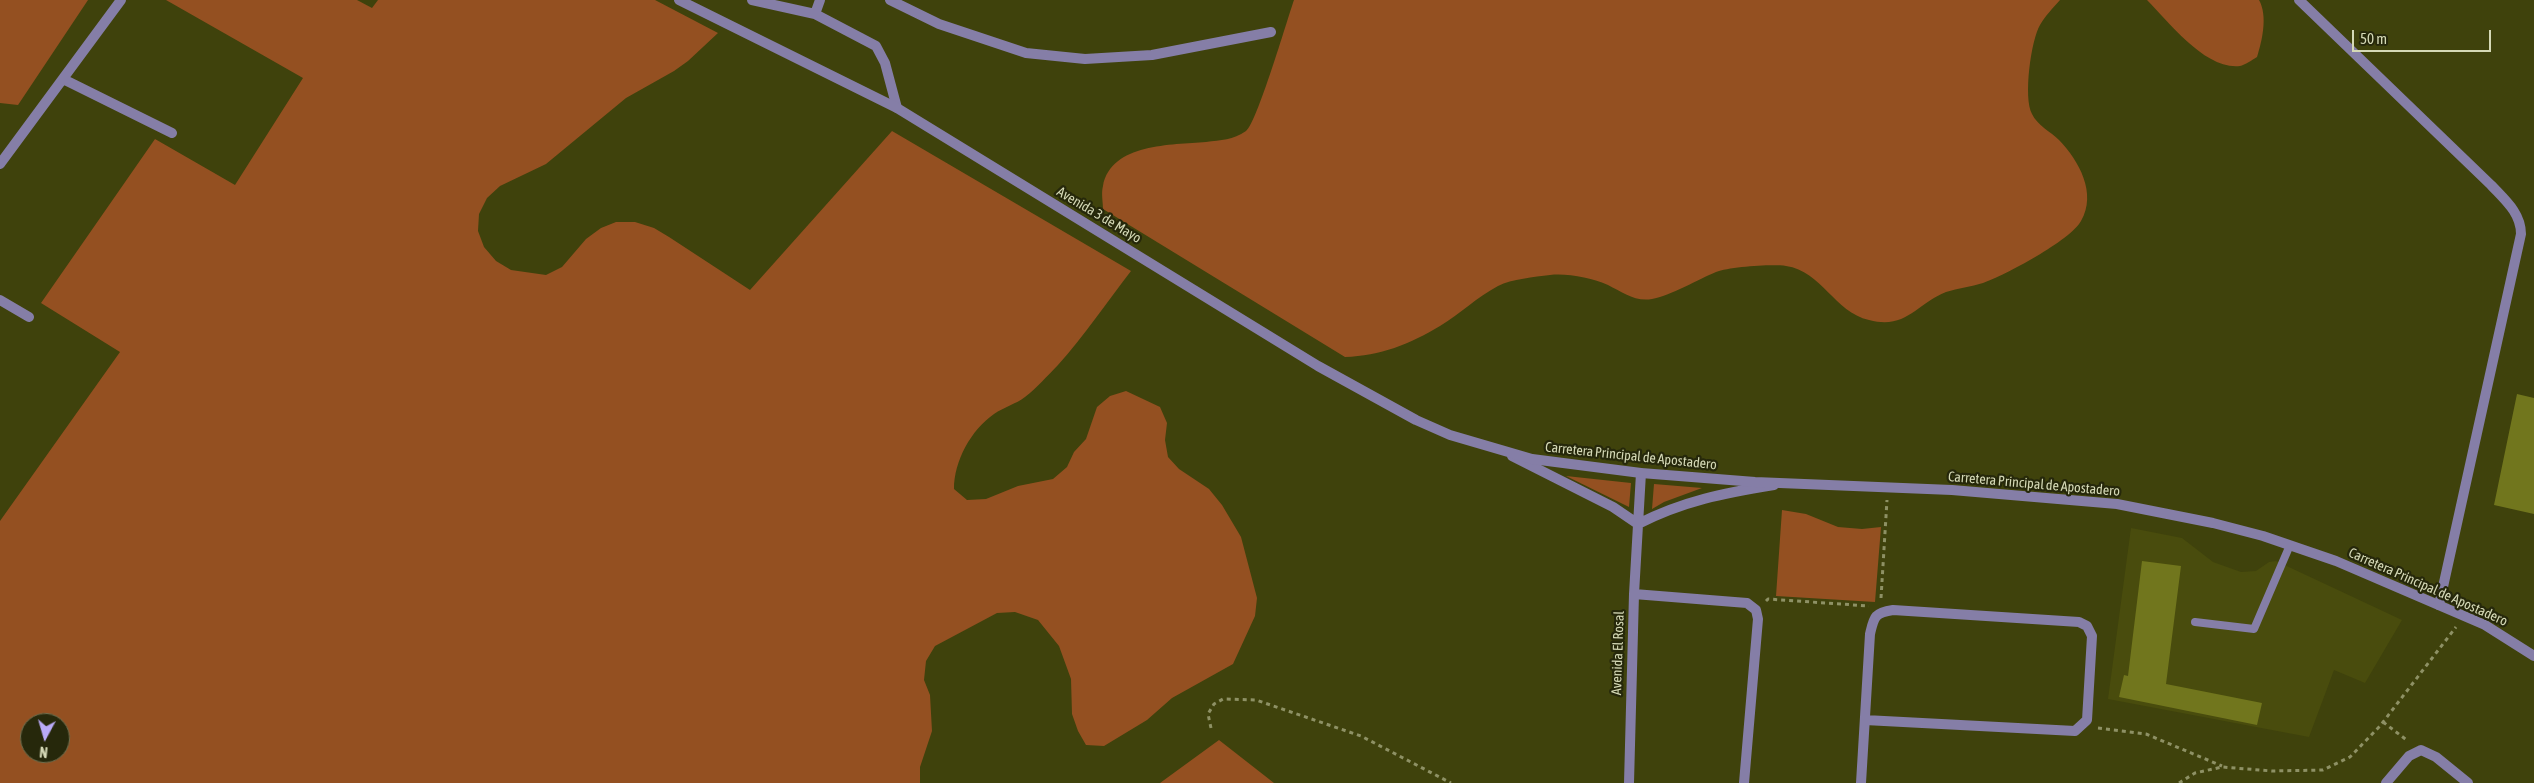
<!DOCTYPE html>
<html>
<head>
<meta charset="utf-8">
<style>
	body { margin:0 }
	#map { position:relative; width:2534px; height:783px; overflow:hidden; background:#3f420c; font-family:"Asap Condensed",sans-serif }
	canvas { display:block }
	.north { position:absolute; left:20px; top:713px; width:50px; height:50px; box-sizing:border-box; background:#26280b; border:1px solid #6c6f4f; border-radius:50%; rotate:186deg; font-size:14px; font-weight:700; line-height:20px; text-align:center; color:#d5d9b6 }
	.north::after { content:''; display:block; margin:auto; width:18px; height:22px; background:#b9aaf7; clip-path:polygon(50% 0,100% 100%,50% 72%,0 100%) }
	.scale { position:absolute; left:2352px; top:30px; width:139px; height:22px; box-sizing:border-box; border:2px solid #d5d9b6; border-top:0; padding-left:6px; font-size:15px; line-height:18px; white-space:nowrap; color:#d5d9b6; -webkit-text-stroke:4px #26280b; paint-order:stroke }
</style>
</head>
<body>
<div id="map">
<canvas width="2534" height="783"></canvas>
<div class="north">N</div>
<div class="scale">50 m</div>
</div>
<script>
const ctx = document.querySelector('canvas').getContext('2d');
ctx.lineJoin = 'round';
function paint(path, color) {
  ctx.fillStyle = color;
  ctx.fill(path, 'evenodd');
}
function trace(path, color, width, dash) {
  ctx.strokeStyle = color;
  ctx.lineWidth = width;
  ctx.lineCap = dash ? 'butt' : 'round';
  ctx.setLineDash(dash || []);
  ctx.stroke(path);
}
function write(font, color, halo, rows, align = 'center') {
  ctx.font = font + ' "Asap Condensed",sans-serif';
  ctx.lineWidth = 4.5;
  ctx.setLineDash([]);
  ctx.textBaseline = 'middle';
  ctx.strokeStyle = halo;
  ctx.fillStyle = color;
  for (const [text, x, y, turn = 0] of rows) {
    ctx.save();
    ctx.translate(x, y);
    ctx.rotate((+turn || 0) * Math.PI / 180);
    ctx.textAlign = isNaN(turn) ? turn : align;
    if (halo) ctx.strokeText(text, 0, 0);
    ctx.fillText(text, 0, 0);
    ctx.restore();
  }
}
const built = new Path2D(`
	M2131,528l51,10 31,24 28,10 15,-1 13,-9 7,-1 126,59 -37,63 -31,-13 -25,67 -201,-38z`);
const green = new Path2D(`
	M0,0h88l-70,105 -18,-2z
	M166,0h191l15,8 6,-8h277l63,33 -30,28 -14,10 -48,27 -80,66 -46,22 -13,12 -8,16 -1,17 6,16 12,14 15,9 35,5 16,-8 24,-28 15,-11 15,-6h19l19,6 15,9 81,53 142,-159 239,140c-24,31 -47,65 -73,94 -11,11 -21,23 -33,32 -9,7 -21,10 -31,17 -23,16 -40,47 -40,75l13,11 19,-1 32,-13 35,-7 14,-12 7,-15 12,-13 11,-32 13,-11 16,-5 34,16 7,16 -2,17 3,17 11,12 30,20 13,16 19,32 16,61 -2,18 -22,48 -61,34 -25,22 -43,26 -18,-1 -8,-14 -6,-17 -1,-35 -12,-33 -21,-26 -23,-8 -18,1 -62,33 -9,15 -2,19 6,15 2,36 -12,36v16h-920v-262l120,-169 -79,-49 114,-164 80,46 68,-107zM30,723h30v30h-30z
	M1294,0h766c-7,8 -15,16 -20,25 -9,15 -17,73 -8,89 5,11 19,18 27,26 20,21 38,53 22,81 -10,19 -77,55 -98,62 -12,4 -25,5 -37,9 -30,12 -40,38 -77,28 -35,-8 -47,-49 -83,-54 -15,-2 -56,1 -70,6 -17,7 -46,24 -64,27 -17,3 -30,-7 -44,-14 -16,-7 -41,-12 -58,-10 -16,2 -38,4 -52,11 -21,11 -38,28 -58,40 -30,18 -60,30 -95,31l-242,-148c0,-7 -2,-16 0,-23 8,-43 69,-41 103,-44 15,-2 27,-2 40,-11 11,-8 41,-111 48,-131z
	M2147,0h112c9,16 3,41 -2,57 -5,3 -12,8 -17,9 -35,4 -71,-44 -93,-66z
	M1566,476l65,7 -2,24z
	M1654,484l48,4 -38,14 -12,7z
	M1782,510l24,4 32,13 24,2 19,-2 -6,75 -99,-6z
	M1219,740l55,43h-114z`);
const building = new Path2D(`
	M2517,394l17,4v116l-40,-9z
	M2142,561l39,5 -15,118 96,19 -5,22 -138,-28 5,-22 4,1z`);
const path = new Path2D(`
	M1881,598l6,-98
	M1766,601l2,-2 101,7
	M2383,722l25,19
	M1211,728l-3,-14 6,-10 9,-5 33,1 105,36 90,47
	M2098,728l48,6 76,32
	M2179,783l16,-10 27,-6 50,4 51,-1 27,-13 30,-31 76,-99`);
const service = new Path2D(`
	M2195,622l59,7 36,-84`);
const minor = new Path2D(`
	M752,0l63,14 61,32 9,17 12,45
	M890,0l49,24 87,29 59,6 67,-4 119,-23
	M2299,0l192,185c14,15 30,28 30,49l-82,371
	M815,14l5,-14
	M63,79l109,54
	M0,164l121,-164
	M0,300l29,17
	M1512,456l101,51 25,17c45,-23 86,-31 136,-39
	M1634,594l113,9 9,7 2,9 -14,164
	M1629,783l5,-189 7,-121
	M1861,783l9,-149c4,-17 4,-21 23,-24l186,12 8,4 5,10 -5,84 -12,11 -210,-11
	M2386,783l23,-27 12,-6 15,7 32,26`);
const tertiary = new Path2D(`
	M679,0l218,108 421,258 98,54 34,15 82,24 109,14 114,9 197,8 165,14 96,19 50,13 73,25 149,64 49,31`);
const streetNames = [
	["Avenida 3 de Mayo",1099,215,31],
	["Carretera Principal de Apostadero",1631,456,6],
	["Carretera Principal de Apostadero",2034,484,5],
	["Carretera Principal de Apostadero",2428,587,24],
	["Avenida El Rosal",1618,653,-88]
];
paint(built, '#494c0d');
paint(green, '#945021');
paint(building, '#71761d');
trace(path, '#8e9165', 3, [4, 4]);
trace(service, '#857ea7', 8);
trace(minor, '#857ea7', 10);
trace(tertiary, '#857ea7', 10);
write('14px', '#d5d9b6', '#26280b', streetNames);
</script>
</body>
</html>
